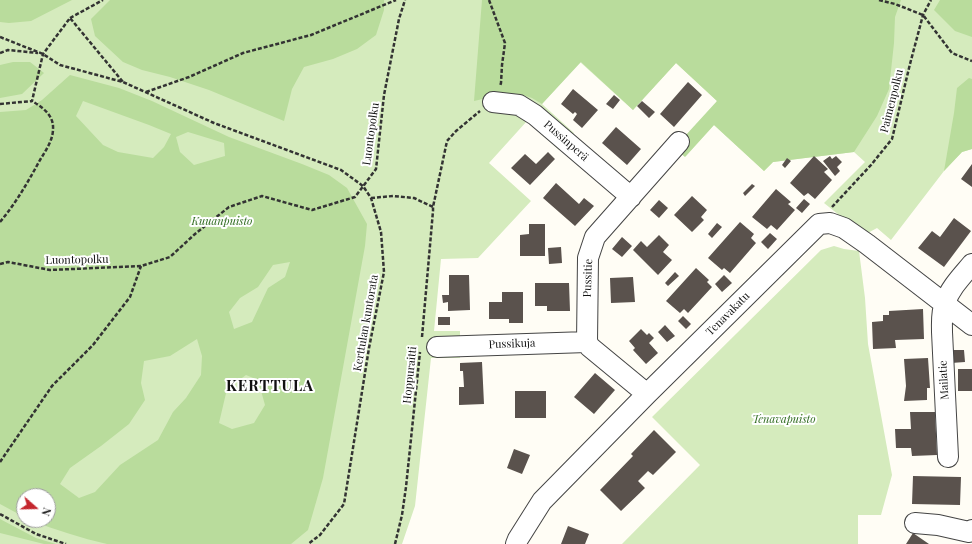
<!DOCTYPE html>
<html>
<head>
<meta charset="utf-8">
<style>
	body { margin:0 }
	#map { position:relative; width:972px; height:544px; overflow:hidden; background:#fffdf5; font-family:"Playfair Display",serif }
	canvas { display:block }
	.north { position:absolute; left:16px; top:488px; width:40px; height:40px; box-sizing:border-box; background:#fff; border:1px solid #a0a0a0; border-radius:50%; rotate:110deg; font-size:11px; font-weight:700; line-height:16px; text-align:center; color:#111 }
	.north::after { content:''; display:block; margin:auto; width:14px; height:18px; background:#c4262e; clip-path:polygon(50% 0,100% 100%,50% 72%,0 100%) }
</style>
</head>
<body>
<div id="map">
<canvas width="972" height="544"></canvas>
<div class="north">N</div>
</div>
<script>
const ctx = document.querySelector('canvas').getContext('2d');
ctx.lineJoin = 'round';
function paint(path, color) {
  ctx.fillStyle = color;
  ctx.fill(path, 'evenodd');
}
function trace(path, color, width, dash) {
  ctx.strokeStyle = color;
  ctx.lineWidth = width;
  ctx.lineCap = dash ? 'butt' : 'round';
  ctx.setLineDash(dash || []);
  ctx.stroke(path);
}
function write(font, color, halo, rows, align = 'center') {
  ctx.font = font + ' "Playfair Display",serif';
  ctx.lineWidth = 4;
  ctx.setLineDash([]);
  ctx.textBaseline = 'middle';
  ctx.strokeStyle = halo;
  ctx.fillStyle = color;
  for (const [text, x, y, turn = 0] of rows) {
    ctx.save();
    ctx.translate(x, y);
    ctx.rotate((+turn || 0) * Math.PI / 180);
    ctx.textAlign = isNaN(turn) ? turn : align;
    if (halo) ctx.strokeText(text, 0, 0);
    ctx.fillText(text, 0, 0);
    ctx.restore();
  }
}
const green = new Path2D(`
	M0,0h972v149l-10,3 -18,19 -53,69 -14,-12 -13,7 -40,-32 41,-41 -11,-10 -81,10 -9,9 -50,-46 -29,32 32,-56 -41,-38 -43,47 -53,-48 -38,42 32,29 -15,17 -32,-29 -38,42 42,38 -53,57 -37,1 -7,72h26v27h-29l-16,148 -13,38h-402zM24,496h24v24h-24z
	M834,246l10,3 15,2 6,47 3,46 24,131 -11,40h-23v29h-236l78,-79 -48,-48 169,-167z`);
const forest = new Path2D(`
	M0,0h72l-41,21 -22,2 -9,-1z
	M110,0h274v10l-8,25 -19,14 -24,10 -29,8 -12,22 -8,32 -75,-31 -39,-13 -28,-7 -19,-8 -28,-26 -4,-17z
	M482,0h419l-6,17 -1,26 -5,46 -12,27 -23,36 -81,10 -9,9 -50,-46 -29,32 -11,-9 43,-47 -41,-38 -43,47 -52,-48 -39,42 -10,-6 -12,-4 -17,-1 -16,5 -13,3z
	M940,0h32v37l-17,-6 -21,-21z
	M13,62h17l14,11 -22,21 -22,4v-33z
	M70,75l49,13 33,13 77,36 73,27 27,11 18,13 20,36 -2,22 -42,232 -15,52 -17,14h-184c-26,-6 -51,-14 -77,-24h18v-24h-24v21l-24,-13v-392l26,-2 16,-10zM83,101l66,24 22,9 -7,13 -11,11 -35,-6 -15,-7 -27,-29zM188,132l36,11 1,13 -31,9 -14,-13 -4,-15zM290,262l-5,15 -17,11 -16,34 -18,7 -5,-17 11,-14 18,-11 15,-22zM197,339l5,17 -1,19 -15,23 -13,14 -15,28 -38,25 -25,27 -16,6 -19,-14 10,-16 31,-22 28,-22 16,-24 -4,-17 3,-22 26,-5zM246,375l12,5 7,25 -11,18 -22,6 -13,-6 8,-34z
	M969,78l3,1v70l-10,3 -18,19 10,-58 3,-25z
	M0,519l36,19 20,6h-12l-44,-11z`);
const building = new Path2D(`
	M688,82l14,13 -28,32 -14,-13z
	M573,89l25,21 -16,18 -9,-8 4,-6 -2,-2 -2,2 -12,-10z
	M614,95l6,5 -7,9 -7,-5z
	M642,101l13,11 -6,6 -12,-12z
	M616,127l25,22 -14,16 -25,-22z
	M548,152l7,7 -25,26 -19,-17 14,-14 11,10z
	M814,156l14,13 -4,3 8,8 -17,19 -7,-6 -4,3 -14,-13z
	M830,156l2,3 4,-3 6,6 -5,5 3,4 -5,5 -12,-15z
	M787,158l4,3 -6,7 -3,-3z
	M972,164v23l-11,-8z
	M556,183l23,21 5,-6 10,8 -19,20 -32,-28z
	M752,184l3,2 -10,10 -2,-3z
	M776,189l15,13 -3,2 7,6 -18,20 -6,-5 -4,4 -15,-12z
	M692,196l15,14 -6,7 3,3 -12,12 -18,-17z
	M804,199l6,5 -8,9 -6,-5z
	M659,200l9,8 -9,10 -9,-8z
	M954,218l17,13 -27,36 -26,-19 14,-17 8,6z
	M740,222l14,12 -3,4 5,5 -26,30 -6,-5 -2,2 -14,-12z
	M717,223l5,4 -10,11 -4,-4z
	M529,224h16v32h-25v-21l9,-1z
	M770,233l7,6 -9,10 -7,-7z
	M659,235l10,10 -6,7 9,8 -14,15 -25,-25 8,-9 6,6z
	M622,237l10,9 -10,11 -10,-8z
	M561,247l1,16 -13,1 -1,-16z
	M696,268l13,12 -2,2 5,5 -24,26 -4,-4 -4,4 -14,-12z
	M675,272l4,4 -11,10 -3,-3z
	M449,275h20l1,35 -22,1v-9l-5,1 -1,-8h7z
	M724,275l8,8 -10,9 -7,-8z
	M633,277l2,25 -24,1 -1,-25z
	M535,283h34l1,28h-23v-5h-12z
	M502,292h21v31h-14v-4h-20v-17h13z
	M923,309l1,30 -29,1 1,8 -23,1 -1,-27 11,-1v-6h6v-4z
	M683,316l8,8 -5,5 -8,-8z
	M438,317h12v8h-12z
	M665,325l10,11 -8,6 -9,-10z
	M641,329l6,6 2,-2 5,5 -5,5 9,10 -12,11 -13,-14 2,-2 -6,-7z
	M950,350h14l1,12 -14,1z
	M928,358l2,30h-3v12l-23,1 2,-15 -2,-27z
	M482,362l2,42 -25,1v-18h5l-1,-16h-3v-8z
	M958,369h14v22h-14z
	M595,373l20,17 -21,24 -20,-17z
	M515,391h31v27h-31z
	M910,412h25l2,43 -25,1 -1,-8h-15l-1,-19h16z
	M654,430l22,22 -23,23 -5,-4 -10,10 7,7 -24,23 -21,-21 33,-34 -2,-2z
	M514,449l16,6 -8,19 -15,-6z
	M913,476l48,1 -1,28 -48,-1z
	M568,526l21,8 -4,10h-24z
	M913,533l16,11h-23z`);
const path = new Path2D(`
	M489,0l16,43 -3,22 -1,18 -1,3
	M879,0l16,4 28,11 29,38 20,8
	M70,18l33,-18
	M0,37l43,17 17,11 63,17 91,41 127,47 22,16 8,12 10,34 3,40 -15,76 -25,156 -24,31 -12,9
	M0,53l8,-3 30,3
	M146,92l43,-15 54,-24 68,-18 85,-35
	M0,104l32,-3 11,-47 27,-36 53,64
	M371,198l22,-2 21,2 19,9
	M832,207l39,-42 21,-26 18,-75 13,-49 8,-15
	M0,222c16,-19 28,-40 40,-62 6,-10 13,-20 13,-31 1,-14 -11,-22 -21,-28
	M0,264l8,-2 42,8 91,-4 29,-9 25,-23 34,-27 33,-11 50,14 43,-13 21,-28 8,-74 15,-76 6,-19
	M422,337l11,-126v-4l14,-66 9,-10 24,-20
	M0,462l52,-76 41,-41 37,-48 11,-31
	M0,514l36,20 30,10
	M395,544l7,-29 4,-28 14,-135`);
const minor = new Path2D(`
	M493,102l26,3 16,10 96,82
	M437,347l150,-5
	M647,394l-57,-47 -3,-5 1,-84 7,-21 84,-95
	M948,457l-6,-125c0,-9 -1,-20 3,-29 5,-15 17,-27 27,-39
	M915,523l23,2 31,7 3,-2
	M516,544l2,-5 24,-38 105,-107 172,-170 11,-1 14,5 23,16 105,81`);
const streetNames = [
	["Paimenpolku",892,101,-76],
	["Luontopolku",371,134,-82],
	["Pussinperä",566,141,41],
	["Luontopolku",77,260,-1],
	["Pussitie",588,278,-88],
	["Tenavakatu",728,314,-45],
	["Kerttulan kuntorata",366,323,-80],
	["Pussikuja",512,344,-2],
	["Hoppuraitti",410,375,-84],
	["Mailatie",944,380,-93]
];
const parkNames = [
	["Kuuanpuisto",222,222],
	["Tenavapuisto",784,420]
];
const districtNames = [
	["KERTTULA",270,386]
];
paint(green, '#d5ebbd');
paint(forest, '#b9dc9c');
paint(building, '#5a524d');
trace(minor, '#444', 22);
trace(path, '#333', 2.5, [4, 2]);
trace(minor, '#fff', 20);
write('11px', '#111', '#fff', streetNames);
write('italic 11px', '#2f6b1f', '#fff', parkNames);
ctx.letterSpacing = '1px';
write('bold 15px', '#111', '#fff', districtNames);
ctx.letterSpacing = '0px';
</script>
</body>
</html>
